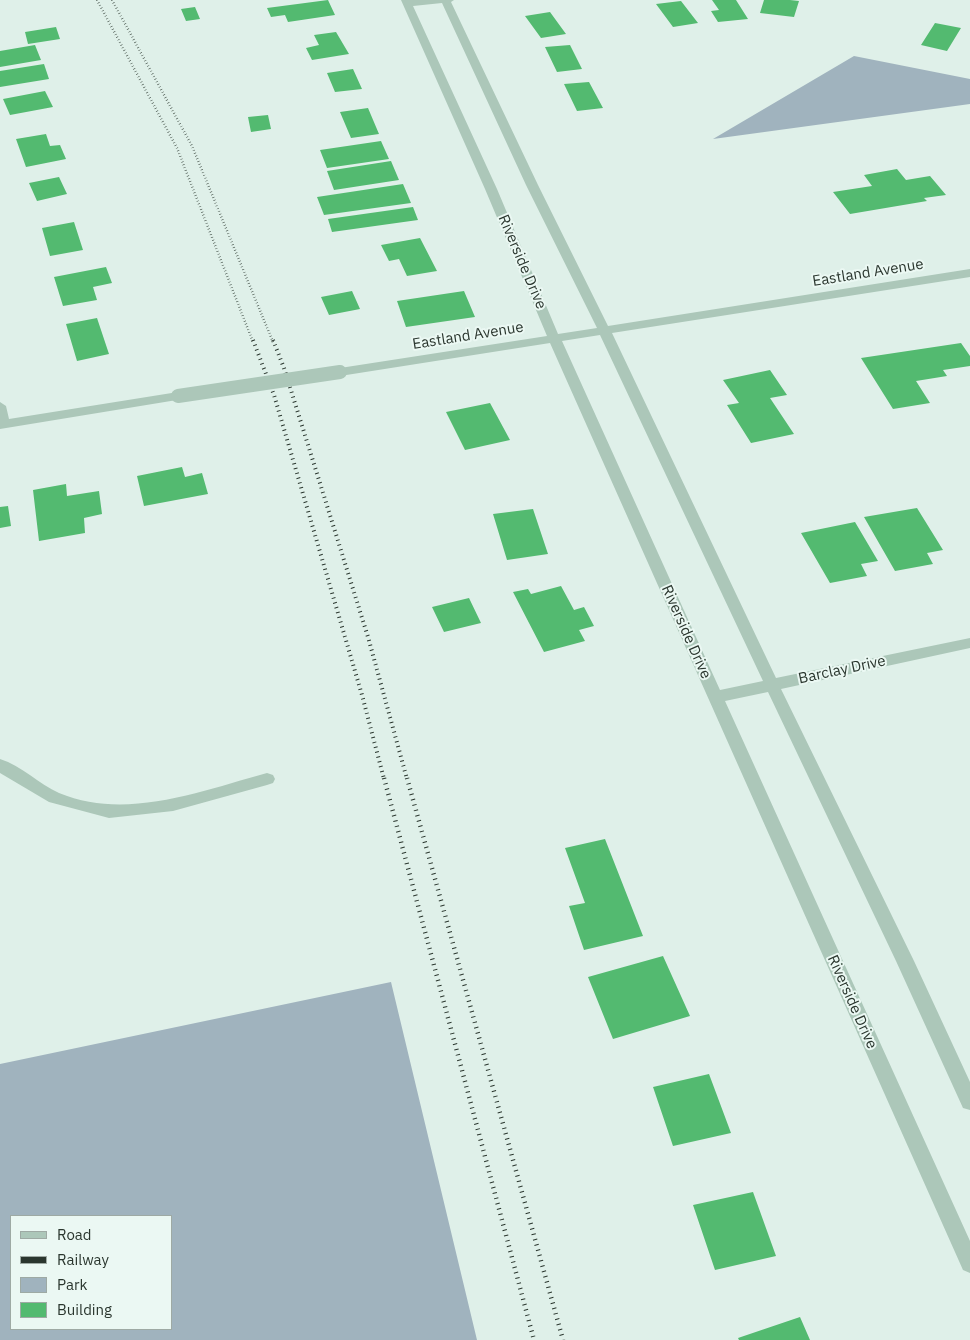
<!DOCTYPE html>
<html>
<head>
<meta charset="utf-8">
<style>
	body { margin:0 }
	#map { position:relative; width:970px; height:1340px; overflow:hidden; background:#dff0e9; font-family:"IBM Plex Sans",sans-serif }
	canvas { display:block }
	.legend { position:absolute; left:10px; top:1215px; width:162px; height:115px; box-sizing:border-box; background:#ebf8f3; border:1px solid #9eaaa4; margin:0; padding:6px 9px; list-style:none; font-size:15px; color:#2a362e }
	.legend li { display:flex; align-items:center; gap:10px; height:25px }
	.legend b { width:25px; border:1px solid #9eaaa4 }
</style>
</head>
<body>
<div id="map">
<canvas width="970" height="1340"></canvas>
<ul class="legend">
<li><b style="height:6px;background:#acc7b9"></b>Road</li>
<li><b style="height:6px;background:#2a362e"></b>Railway</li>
<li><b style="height:14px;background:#a0b3be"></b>Park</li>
<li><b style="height:14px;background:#53ba70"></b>Building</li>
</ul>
</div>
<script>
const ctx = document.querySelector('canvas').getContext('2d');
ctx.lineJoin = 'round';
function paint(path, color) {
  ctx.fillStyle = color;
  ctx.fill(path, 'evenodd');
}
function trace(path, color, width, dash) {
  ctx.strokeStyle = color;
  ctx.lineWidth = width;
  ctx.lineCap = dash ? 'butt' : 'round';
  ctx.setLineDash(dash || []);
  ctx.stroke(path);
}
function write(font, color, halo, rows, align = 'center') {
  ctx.font = font + ' "IBM Plex Sans",sans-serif';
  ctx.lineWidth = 4;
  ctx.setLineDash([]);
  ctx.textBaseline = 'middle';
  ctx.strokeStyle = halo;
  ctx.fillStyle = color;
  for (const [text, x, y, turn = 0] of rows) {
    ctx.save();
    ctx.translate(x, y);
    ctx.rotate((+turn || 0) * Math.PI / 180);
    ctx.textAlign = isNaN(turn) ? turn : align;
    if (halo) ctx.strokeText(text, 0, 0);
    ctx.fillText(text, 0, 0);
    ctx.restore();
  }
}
const green = new Path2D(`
	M854,56l116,23v25l-257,35z
	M391,982l86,358h-477v-276zM171,1216v113h-160v-113z`);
const building = new Path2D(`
	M328,0l7,15 -47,7 -3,-7 -14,2 -4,-9z
	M712,0h24l12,19 -30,3 -7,-11 8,-1z
	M764,0h26l9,1 -5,16 -34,-4z
	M681,1l17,22 -25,4 -17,-23z
	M195,7l5,12 -14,2 -5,-12z
	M550,12l16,22 -25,4 -16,-22z
	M935,23l26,5 -14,23 -26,-6z
	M56,27l4,12 -32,5 -3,-12z
	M336,32l13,22 -37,6 -6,-12 13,-3 -5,-10z
	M35,45l6,15 -41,7v-16z
	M570,45l12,24 -25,3 -12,-25z
	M44,64l5,15 -49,8v-16z
	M353,69l9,20 -27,3 -8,-19z
	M589,82l14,26 -26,3 -13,-27z
	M45,91l8,16 -43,8 -7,-16z
	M368,108l11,26 -28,4 -11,-26z
	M268,115l3,14 -20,3 -3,-15z
	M46,134l4,12 10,-1 6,14 -40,8 -10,-28z
	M381,141l8,18 -62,9 -7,-18z
	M391,161l8,19 -65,10 -7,-19z
	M897,169l9,11 24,-4 16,19 -22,3 3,3 -77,13 -17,-22 39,-6 -8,-11z
	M59,177l8,17 -30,7 -8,-18z
	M403,184l8,19 -87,12 -7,-18z
	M413,207l5,13 -86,12 -4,-13z
	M74,222l9,28 -33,6 -8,-28z
	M420,238l17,33 -30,5 -8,-17 -10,2 -8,-16z
	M106,267l6,16 -19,4 4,13 -34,6 -9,-29z
	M352,291l8,18 -31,6 -8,-18z
	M464,291l11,26 -69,10 -9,-26z
	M97,318l12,36 -32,7 -11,-37z
	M961,343l9,13v10l-27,4 4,6 -31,5 14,22 -37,6 -32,-51z
	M770,370l17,25 -17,3 24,36 -43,9 -24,-38 12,-2 -16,-23z
	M490,403l20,37 -45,10 -19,-38z
	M182,467l3,10 17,-4 6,21 -64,12 -7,-30z
	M66,484l1,12 32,-5 3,23 -18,4 1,15 -46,8 -6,-51z
	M8,506l3,20 -11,2v-21z
	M917,508l26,42 -16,3 6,11 -38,7 -31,-54z
	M533,509l15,45 -41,6 -14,-46z
	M855,522l23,39 -17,3 6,12 -37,7 -29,-50z
	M561,586l13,24 10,-3 10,19 -15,4 6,11 -41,11 -31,-60 15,-3 3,5z
	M469,598l12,25 -37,9 -12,-25z
	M605,839l38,97 -59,14 -15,-44 16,-3 -20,-55z
	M663,956l27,60 -77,23 -25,-62z
	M709,1074l22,59 -58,13 -20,-59z
	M753,1192l23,64 -61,14 -22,-65z
	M800,1317l10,23h-71l-1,-2z`);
const minor = new Path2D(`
	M401,0h53l-3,2 87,183 70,141 362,-57v8l-358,56 164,345 194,-40v10l-189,41 133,272 56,121v28l-7,-2 -67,-147 -128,-269 -43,9 245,540v32l-7,-3 -413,-927 -210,33 -6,-4 6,-4 207,-32 -62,-147zM442,3l84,182 71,143 -39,6 -61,-145 -84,-183zM600,335l163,346 -43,9 -158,-349z
	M178,392l5,1 1,3 -1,3 -183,30v-27l6,4 3,13z
	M0,759c22,7 39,25 59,34 67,28 142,-2 208,-20l6,2 2,4 -2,4 -6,2 -94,26 -64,7 -60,-16 -49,-29z`);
const railFar2 = new Path2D(`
	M97,0l80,148 76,194
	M112,0l80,146 81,196`);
const railFar1 = new Path2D(`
	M253,340l21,55 88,300 22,84
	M273,340l11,28 84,269 39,142`);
const rail = new Path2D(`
	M384,778l150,562
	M407,778l156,562`);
const minorBridge = new Path2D(`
	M178,396l162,-24`);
const streetNames = [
	["Riverside Drive",522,262,67],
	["Eastland Avenue",868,273,-9],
	["Eastland Avenue",468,336,-9],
	["Riverside Drive",686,632,66],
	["Barclay Drive",842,670,-12],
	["Riverside Drive",852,1002,66]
];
paint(green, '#a0b3be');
paint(building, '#53ba70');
paint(minor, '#acc7b9');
trace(railFar2, '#2a362e', 2.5, [0.5, 2.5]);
trace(railFar1, '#2a362e', 4, [1, 4]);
trace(rail, '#2a362e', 4.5, [1, 4.5]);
trace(minorBridge, '#acc7b9', 14);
write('15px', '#2a362e', '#ebf8f3', streetNames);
</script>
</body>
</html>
